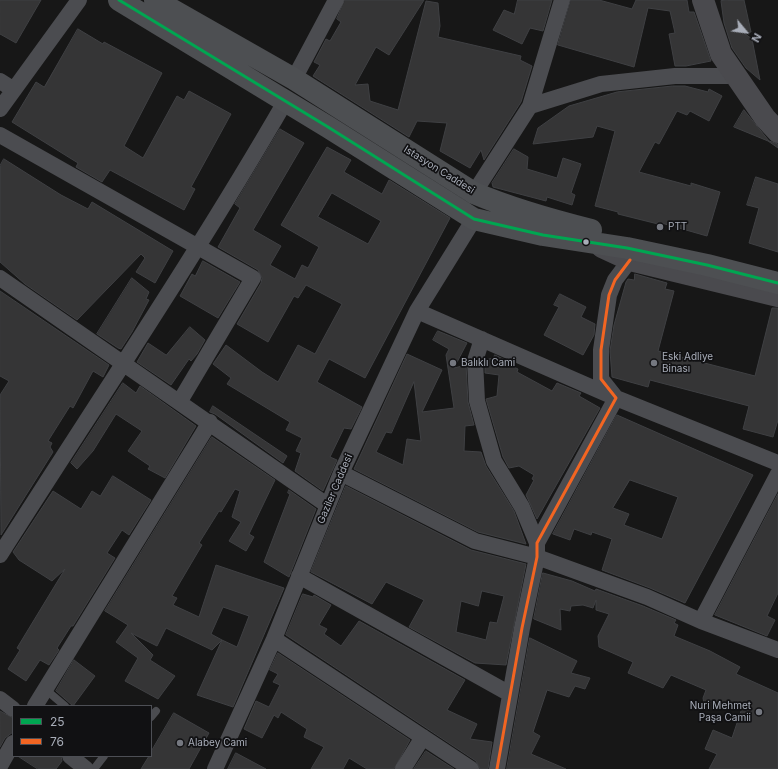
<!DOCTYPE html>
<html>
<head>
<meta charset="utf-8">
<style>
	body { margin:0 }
	#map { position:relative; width:778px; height:769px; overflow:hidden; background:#171717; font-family:Inter,sans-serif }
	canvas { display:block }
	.legend { position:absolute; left:12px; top:705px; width:140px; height:52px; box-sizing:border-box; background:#111113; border:1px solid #4d4f55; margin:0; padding:5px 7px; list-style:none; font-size:12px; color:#a8adb8 }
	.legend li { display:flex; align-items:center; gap:8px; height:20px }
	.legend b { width:20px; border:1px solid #4d4f55 }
	.north { position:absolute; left:726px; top:12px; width:40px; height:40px; -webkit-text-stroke:3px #111113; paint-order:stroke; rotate:119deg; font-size:11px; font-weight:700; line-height:16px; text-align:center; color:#a8adb8 }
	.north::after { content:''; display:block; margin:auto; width:14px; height:18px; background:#a8adb8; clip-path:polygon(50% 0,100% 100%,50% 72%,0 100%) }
</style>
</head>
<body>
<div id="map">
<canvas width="778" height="769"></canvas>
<ul class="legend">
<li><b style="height:5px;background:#00a651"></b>25</li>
<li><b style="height:5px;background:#f26522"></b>76</li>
</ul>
<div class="north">N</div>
</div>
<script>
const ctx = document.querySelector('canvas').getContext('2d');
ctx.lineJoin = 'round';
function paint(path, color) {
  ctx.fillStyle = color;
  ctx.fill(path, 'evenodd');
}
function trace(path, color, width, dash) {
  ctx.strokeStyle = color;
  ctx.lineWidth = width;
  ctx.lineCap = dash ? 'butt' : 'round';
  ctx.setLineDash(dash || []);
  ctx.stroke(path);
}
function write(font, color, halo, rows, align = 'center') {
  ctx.font = font + ' Inter,sans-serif';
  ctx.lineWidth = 3.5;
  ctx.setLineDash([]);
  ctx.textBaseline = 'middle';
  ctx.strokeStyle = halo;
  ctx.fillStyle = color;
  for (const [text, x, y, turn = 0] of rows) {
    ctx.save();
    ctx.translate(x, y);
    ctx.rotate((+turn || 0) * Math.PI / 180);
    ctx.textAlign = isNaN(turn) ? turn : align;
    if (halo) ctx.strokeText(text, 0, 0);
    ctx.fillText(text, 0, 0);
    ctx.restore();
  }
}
const building = new Path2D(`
	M0,0h41l-25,43 -16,-9z
	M345,0h79l-35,55 -13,-8 -21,38 13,-1 2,17 28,9 28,-109 12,2 2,23 -2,11 83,19 -1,4 12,6 -11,36 -37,58 -3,-10 -11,18 -30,-17 7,-28 -30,-2 -8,16 -96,-61 7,-11 -6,-3 12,-23 4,2 11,-19 -4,-3z
	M518,0h34l-9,31 -13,-3 -8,16 -29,-14 11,-20 10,4z
	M571,0h28l33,9 4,-9h51l2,12h5l17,49 -25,5h-11l-6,-32 6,-1 -5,-22 -22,-3 -14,59 -76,-22z
	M728,0h16l7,32 -7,1 8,6 8,41 -14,-12 -14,-20 -8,-25 -3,-22z
	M78,29l25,15 1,-2 58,31 -38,73 19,12 34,-62 7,4 5,-9 42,23 -40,73 4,2 -11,21 -74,-40 -8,12 -26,-15 2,-4 -66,-41 24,-40 8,5z
	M673,86h12l23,6 1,-3 13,7 -13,25 -19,-10 -3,4 -10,-4 -18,33 -4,-2 -16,30 52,14v-3l29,9 -13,44 -49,-14v2l-40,-10v-2l-23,-6 20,-75 -18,-5 -4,11 -60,7 5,-16 31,-22 48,-14z
	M744,110l25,31 9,3v4l-10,-7 -34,-14z
	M280,129l24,14 -51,87 28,16 -11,19 25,14 7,-14 6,3 11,-21 -38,-22 46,-78 24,13 -7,12 38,22 7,-14 61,38 -85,160 -36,-19 -12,23 45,25 -11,22 -7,-1 -14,29 7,3 -14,31 -28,-20 6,-18 -5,-2 6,-13 -16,-8 4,-8 -63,-38 4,-6 -18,-14 13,-19 36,27 16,10 20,-37 17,9 27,-50 -36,-19 -8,13 -4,-2 -26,46 -31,-18 24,-41 1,-5 -4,-8 -40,-23 22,-39 -5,-4zM332,193l49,28 -13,23 -50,-27z
	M514,149l14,8 -1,12 30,9 6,-20 18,6 -10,29 4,2 -3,10 -25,-8 -1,4 -53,-14 -1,-4z
	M4,159l57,36 27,14 4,-7 81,49 -18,32 -19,-11 9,-14 -4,-4 -64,66 -52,-36 -25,-22v-96z
	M756,177l22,7v68l-29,-9 10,-35 -12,-3z
	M203,261l37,21 -22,36 -38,-22 12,-22 3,2z
	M635,274l32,9 -2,6 9,2 -16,60 97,25 17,-68h6v112l-5,17 -30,-8 6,-23 -99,-26 -2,7 -36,-10 -2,-26 4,-26 12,-43 2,-3 6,1z
	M132,278l17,14 -3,7 3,1 -17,32 -11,17 -3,-1 -21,-14z
	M0,291l109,74 -6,12 -10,-6 -20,37 -3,-2 -22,35 4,2 -2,4 3,5 -52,83 -1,-140 9,-14 -9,-5z
	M560,294l26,13 -5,10 14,7 -1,11 -11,20 -39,-20 15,-28 -5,-2z
	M190,327l15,13 -8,14 -6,7 -2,-2 -18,26 -34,-23 11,-19 18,12z
	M438,331l29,12 -13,25 12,-3 2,37 6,23 -9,1 -1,25 17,1 5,14 28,45 12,33 -48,-12 -124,-63 53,-115 35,16 -20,42 32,-4 -8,-53 3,-6 -16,-9zM414,382l7,59 -14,-2 -4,26 -27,-13 10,-20 5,1z
	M495,355l12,6 -2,2 13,6 -1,3 35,19 5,-8 24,10 -2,3 21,12 -63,111 -11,-24 8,-15 -2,-1 2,-4 -15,-9 -10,2 -6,-11 -17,-58 11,-3 2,-21 -14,-2v-13l8,-2z
	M123,383l13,10 4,-7 56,40 -31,52 -17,-9 2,-3 -22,-15 14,-20 -26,-17 -23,37 -16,18 -6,-6z
	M213,406l74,50 -4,7 -68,-49 -5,-2z
	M617,415l136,60 -68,128 -35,-15 -48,-18 10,-31 -20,-7 -1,3 -17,-6 -4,11 -17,-6zM630,480l48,17 -16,42 -38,-14 5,-11 -16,-6z
	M212,437l63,43 -26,54 5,3 -8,14 -17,-10 12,-19 -9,-5 8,-26 -5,-2 -14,23 -2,-1 -20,32 3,2 -30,51 5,2 -4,7 26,12 17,-52 68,23 -51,119 -36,-12 25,-55 15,7 12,-31 -26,-9 -12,27 11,6 -10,10 -46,-22 -9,18 -26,-13 22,22 -3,5 25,16 -17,23 -33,-18 13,-23 -22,-16 12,-17 -23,-14z
	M113,476l38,24 -22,35 -7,-5 -15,23 8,5 -42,68h-2l-14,22 2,2 -10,15 -9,-5 -14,21 -18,-12 12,-19 -3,-2 48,-79 -13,12 -33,-21 -6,-8 40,-61 28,18 11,-18 8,5z
	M346,486l125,64 55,14 -20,101 -31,-2 -66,-36 15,-27 -38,-18 -14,22 -61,-32zM482,591l22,5 -7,27 -7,-1 -4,18 -30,-8 5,-31 17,5z
	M289,490l27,19 -27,68 -25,-15 26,-68 -2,-1z
	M778,494v99l-11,23 8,4 -8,16 -52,-21z
	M543,573l29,8 23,10 1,-2 47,17 33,14 -2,3 4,2 -4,11 36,15 30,16 -4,7 42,19v76h-69l8,-15 -12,-5 8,-19 19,8 10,-30 -37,1 -2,-11 3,-8 -35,-15 -8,13 -35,-15 5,-11 -34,-15 -1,-11 11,-22 -13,-4v-10l-3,8 -10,-3 -12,1 -1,5 -10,-2 1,21 -27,-11z
	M303,594l10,3 1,-2 17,10 -12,20 8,4 -3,5 17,12 18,-25 106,59 -18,30 30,14 -7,15 22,3 -4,27h-8l-4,-8 -190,-126z
	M530,638l47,23 -6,12 19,5 -5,11 -10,-3 -6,11 -22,-7 -14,42 7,4 -9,18 35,15h-59z
	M278,653l132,87 -16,29h-27l-18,-11 -6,11h-32l13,-22 -20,-10 3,-8 -26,-17 -3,6 -4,-3 -12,23 -18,-9 12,-28 13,6 11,-22 -7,-3 5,-8 -8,-4z
	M74,660l21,16 -22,30 -17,-15z
	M0,711l13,7v14l-8,6 -5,9z
	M174,713l35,20 -20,36h-48l8,-13h2v-4z
	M426,751l28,18h-40z
	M236,753l30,16h-38z
	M18,756h43l1,5 -6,8h-18z`);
const lane = new Path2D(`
	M45,689l20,17
	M151,717l5,-6
	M94,769l10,-13`);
const street = new Path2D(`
	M294,79l42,-79
	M0,81l14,9
	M530,106l71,-22 74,-8h60
	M0,109l79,-109
	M0,135l253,143 -73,123
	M474,193l56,-87 32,-106
	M0,278l327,227
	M417,311l199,87 162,65
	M482,339l-7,22 2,40 17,60 28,46 15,36
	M341,473l134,68 62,16 110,40 54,24 77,29
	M0,555c96,-151 196,-299 285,-453
	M299,576l211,118
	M701,621l77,-147
	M274,639l197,130
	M0,699l13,10
	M35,706l175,-284
	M70,756l16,13
	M0,766l13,-23
	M215,769l59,-130 67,-166 76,-162 57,-92
	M403,769l20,-32
	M497,769l25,-141 15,-71v-14l79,-145 -15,-19v-29l8,-55 6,-15 15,-20`);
const secondary = new Path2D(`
	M703,0l18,54 44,64 13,14
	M602,247l28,13 148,36`);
const primary = new Path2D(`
	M119,0l209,127 146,92 69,16 84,13 80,17 71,18
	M155,0l139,79 180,114c38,16 77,27 117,37`);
const bus1 = new Path2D(`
	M119,0l209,127 146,92 69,16 84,13 80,17 71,18`);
const bus2 = new Path2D(`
	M497,769l25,-141 15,-71v-14l79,-145 -15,-19v-29l8,-55 6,-15 15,-20`);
const markers = [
	[660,227,4,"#757880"],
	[586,242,3.5,"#a8adb8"],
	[453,363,4,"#757880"],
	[654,363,4,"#757880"],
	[759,712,4,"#757880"],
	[180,743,4,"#757880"]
];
const streetNames = [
	["Istasyon Caddesi",439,170,32],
	["Gaziler Caddesi",335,489,-67]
];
const poiNames = [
	["PTT",668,227],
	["Eski Adliye",662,357],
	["Binası",662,369],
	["Balıklı Cami",461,363],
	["Nuri Mehmet",751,706,"right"],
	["Paşa Camii",751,718,"right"],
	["Alabey Cami",188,743]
];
paint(building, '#353536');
trace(building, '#3f4043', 1);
trace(lane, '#4b4c50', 8);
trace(street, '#4b4c50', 16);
trace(secondary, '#4a4a4e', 22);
trace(primary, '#4d4f52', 22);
trace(bus1, '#00a651', 3);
trace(bus2, '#f26522', 3);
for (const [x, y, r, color] of markers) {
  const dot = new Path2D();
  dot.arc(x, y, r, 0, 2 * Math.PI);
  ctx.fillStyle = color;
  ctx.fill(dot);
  trace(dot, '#111113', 1.5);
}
write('10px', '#a8adb8', '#111113', streetNames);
write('10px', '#a8adb8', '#111113', poiNames, 'left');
</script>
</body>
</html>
